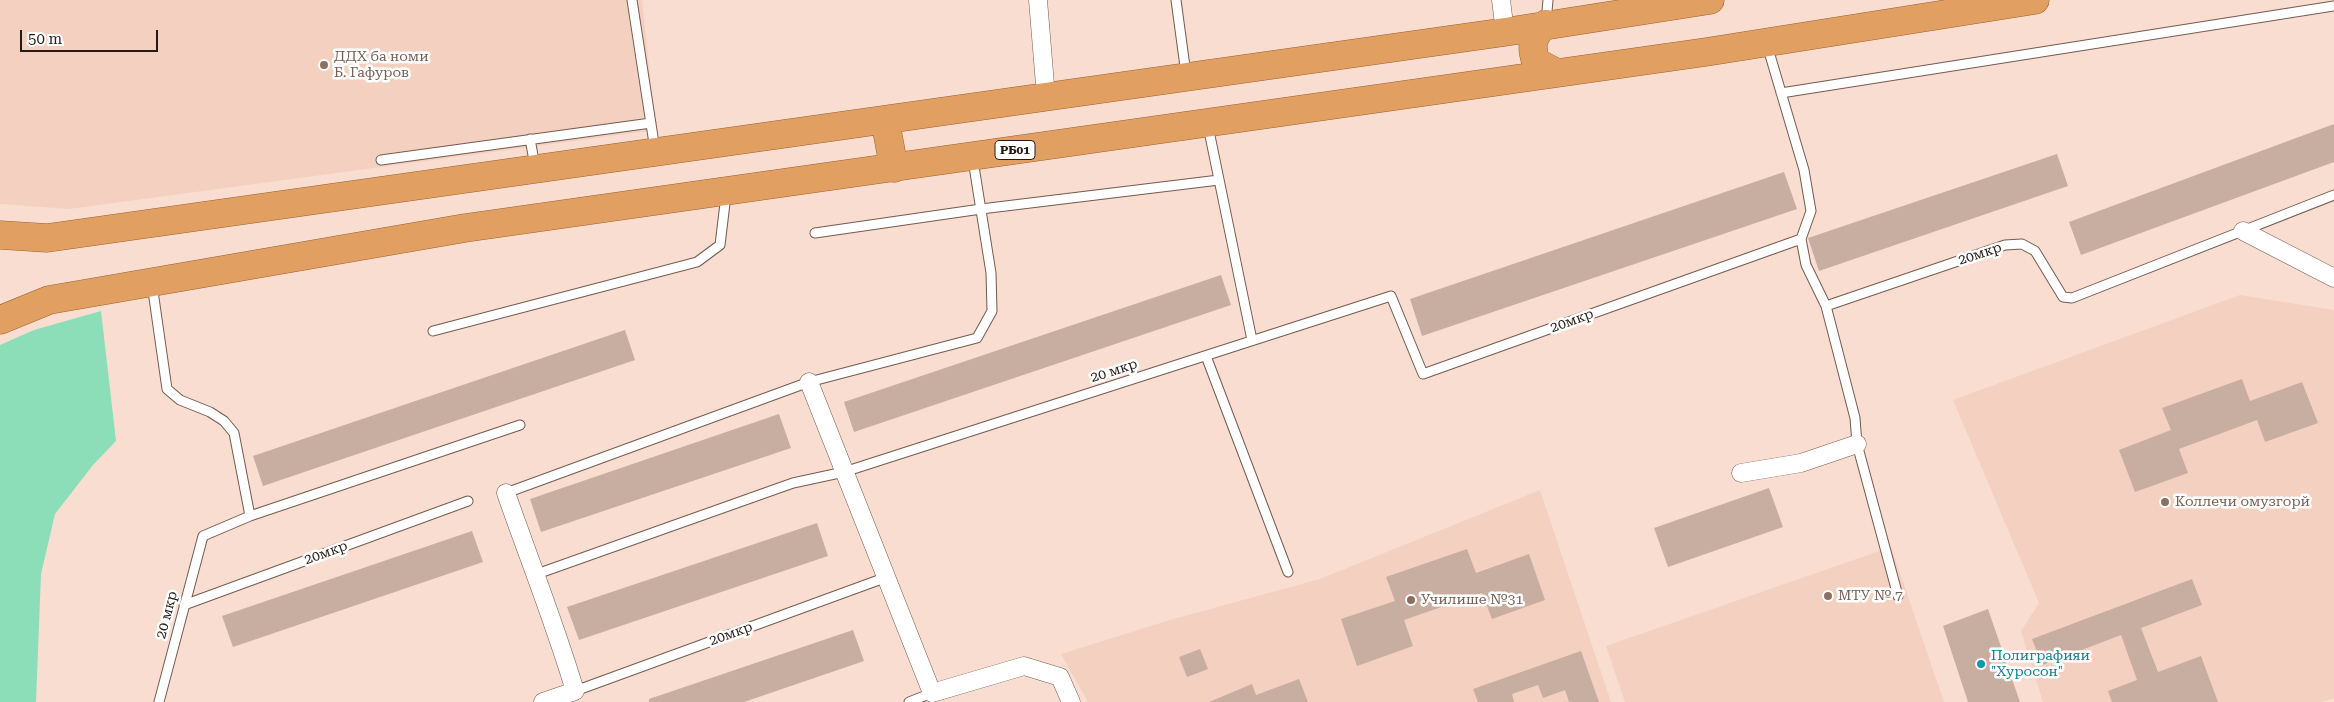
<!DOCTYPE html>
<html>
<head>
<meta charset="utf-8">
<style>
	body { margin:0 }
	#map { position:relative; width:2334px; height:702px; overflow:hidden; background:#f9ddd0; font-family:"Roboto Serif",serif }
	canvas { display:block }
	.scale { position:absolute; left:20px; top:30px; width:138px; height:22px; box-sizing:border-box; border:2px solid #251b16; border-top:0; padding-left:6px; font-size:15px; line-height:18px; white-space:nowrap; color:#251b16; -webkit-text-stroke:4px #fff; paint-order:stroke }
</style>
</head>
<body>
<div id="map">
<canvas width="2334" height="702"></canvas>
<div class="scale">50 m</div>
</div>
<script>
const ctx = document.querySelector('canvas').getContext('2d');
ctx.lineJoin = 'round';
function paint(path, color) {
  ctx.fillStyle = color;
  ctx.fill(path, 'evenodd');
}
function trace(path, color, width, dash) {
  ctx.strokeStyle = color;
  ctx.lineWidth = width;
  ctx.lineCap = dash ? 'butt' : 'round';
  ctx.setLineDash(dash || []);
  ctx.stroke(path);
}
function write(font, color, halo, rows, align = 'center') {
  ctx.font = font + ' "Roboto Serif",serif';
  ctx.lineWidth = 5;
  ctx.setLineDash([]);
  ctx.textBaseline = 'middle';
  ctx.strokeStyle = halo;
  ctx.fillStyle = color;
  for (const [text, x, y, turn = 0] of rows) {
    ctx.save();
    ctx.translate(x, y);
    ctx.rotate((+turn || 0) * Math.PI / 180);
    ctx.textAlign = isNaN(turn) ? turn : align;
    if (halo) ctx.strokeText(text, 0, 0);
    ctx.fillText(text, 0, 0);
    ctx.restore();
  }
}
const built = new Path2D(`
	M0,0h642l14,130 -587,79 -69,-5z
	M2240,295l94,15v388l-12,4h-279l-22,-71 18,-28 -86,-203z
	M1540,490l71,212h-523l-27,-48 109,-34 150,-41z
	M1891,547l53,155h-319l-19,-56z`);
const green = new Path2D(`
	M101,311l15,130 -23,24 -38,49 -14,60 -5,128h-36v-357l34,-15z`);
const building = new Path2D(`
	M2334,124v38l-253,93 -12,-33z
	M2057,154l11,32 -249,85 -11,-33z
	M1784,172l13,37 -375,127 -12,-37z
	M1221,275l10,30 -377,127 -10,-30z
	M625,330l10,30 -372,126 -10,-30z
	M2242,379l8,22 52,-19 16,41 -53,19 -8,-22 -78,29 9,24 -53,19 -16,-42 52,-20 -9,-22z
	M779,414l12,34 -250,84 -11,-33z
	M1769,488l14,39 -115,40 -14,-39z
	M817,523l11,33 -249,84 -12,-33z
	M472,531l11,31 -250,85 -11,-31z
	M1467,549l9,24 53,-19 16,46 -53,19 -10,-26 -78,27 9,26 -56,20 -16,-47 54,-18 -9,-24z
	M2192,579l10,26 -61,23 17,44 43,-16 17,46h-106l-4,-11 29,-11 -16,-45 -79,30 -10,-26z
	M1988,609l32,93h-52l-25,-76z
	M853,630l11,31 -120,41h-95v-3z
	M1200,649l8,20 -21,8 -8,-20z
	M1581,651l18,51h-30l-4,-12 -22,8 -5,-13 -26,9 2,8h-36l-5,-13z
	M1299,679l9,23h-99l43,-18 4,11z`);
const service = new Path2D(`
	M632,0l23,150
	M1176,0l10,74
	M1546,22l2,-22
	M1767,45l37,125 7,41 -10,28 5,26 20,41 29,112 2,26 41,152
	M1781,93l553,-87
	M1208,126l44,214
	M530,139l5,27
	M381,160l270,-37
	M815,233l166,-24 238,-29
	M152,284l15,105 13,11 30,12 14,9 10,12 16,83
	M1826,306l179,-61 17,-1 13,7 28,46 9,1 262,-103
	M433,331l264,-69 23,-17 6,-50
	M1206,356l82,216
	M506,493l303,-111 168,-44 15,-27 -1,-38 -18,-113
	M534,575l259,-92 51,-11 547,-176 32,78 378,-135
	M184,605l284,-104
	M575,691l312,-114
	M159,702l44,-166 47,-20 270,-91
	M909,702l23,-9`);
const minor = new Path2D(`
	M1038,0l8,97
	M1501,0l4,32
	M2243,231l91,47
	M809,382l123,311 92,-27 36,11 11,25
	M1741,473l60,-10 56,-19
	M506,493c23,66 49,131 69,198l-32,11`);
const trunk = new Path2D(`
	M1546,24c-13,11 -16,21 -10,38l21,11
	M885,120l9,48
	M0,235l47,3 1458,-206 205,-32
	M0,320l49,-20 416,-72 1241,-176 329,-52`);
const markers = [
	[324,65,5,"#8d6e63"],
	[2165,502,5,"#8d6e63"],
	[1828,596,5,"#8d6e63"],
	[1411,600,5,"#8d6e63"],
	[1981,664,5,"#0f9aa8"]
];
const shields = [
	[1015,150,40]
];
const shieldNames = [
	["РБ01",1015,150]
];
const educationNames = [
	["ДДХ ба номи",334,57],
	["Б. Гафуров",334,73],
	["Коллечи омузгорй",2175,502],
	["МТУ № 7",1838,596],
	["Училише №31",1421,600]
];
const streetNames = [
	["20мкр",1980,254,-18],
	["20мкр",1572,321,-20],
	["20 мкр",1114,371,-18],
	["20мкр",326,553,-20],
	["20 мкр",167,615,-75],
	["20мкр",731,634,-20]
];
const cultureNames = [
	["Полиграфияи",1991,656],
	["\"Хуросон\"",1991,672]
];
paint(built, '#f4d0c1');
paint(green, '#8bdeb8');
paint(building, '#c8ada1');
trace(service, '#735b50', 11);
trace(minor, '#735b50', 19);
trace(trunk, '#9b612e', 29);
trace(service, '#fff', 9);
trace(minor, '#fff', 18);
trace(trunk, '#e29f62', 28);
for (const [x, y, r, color] of markers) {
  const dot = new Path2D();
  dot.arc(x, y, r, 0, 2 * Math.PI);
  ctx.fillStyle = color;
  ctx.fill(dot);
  trace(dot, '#fff', 2);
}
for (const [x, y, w] of shields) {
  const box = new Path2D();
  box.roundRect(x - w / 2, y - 9.5, w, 19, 4);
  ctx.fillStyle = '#fff';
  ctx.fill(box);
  trace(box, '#251b16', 1);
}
write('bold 12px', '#251b16', null, shieldNames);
write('14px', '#785e54', '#fff', educationNames, 'left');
write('14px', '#251b16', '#fff', streetNames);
write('14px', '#0d838f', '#fff', cultureNames, 'left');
</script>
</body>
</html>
